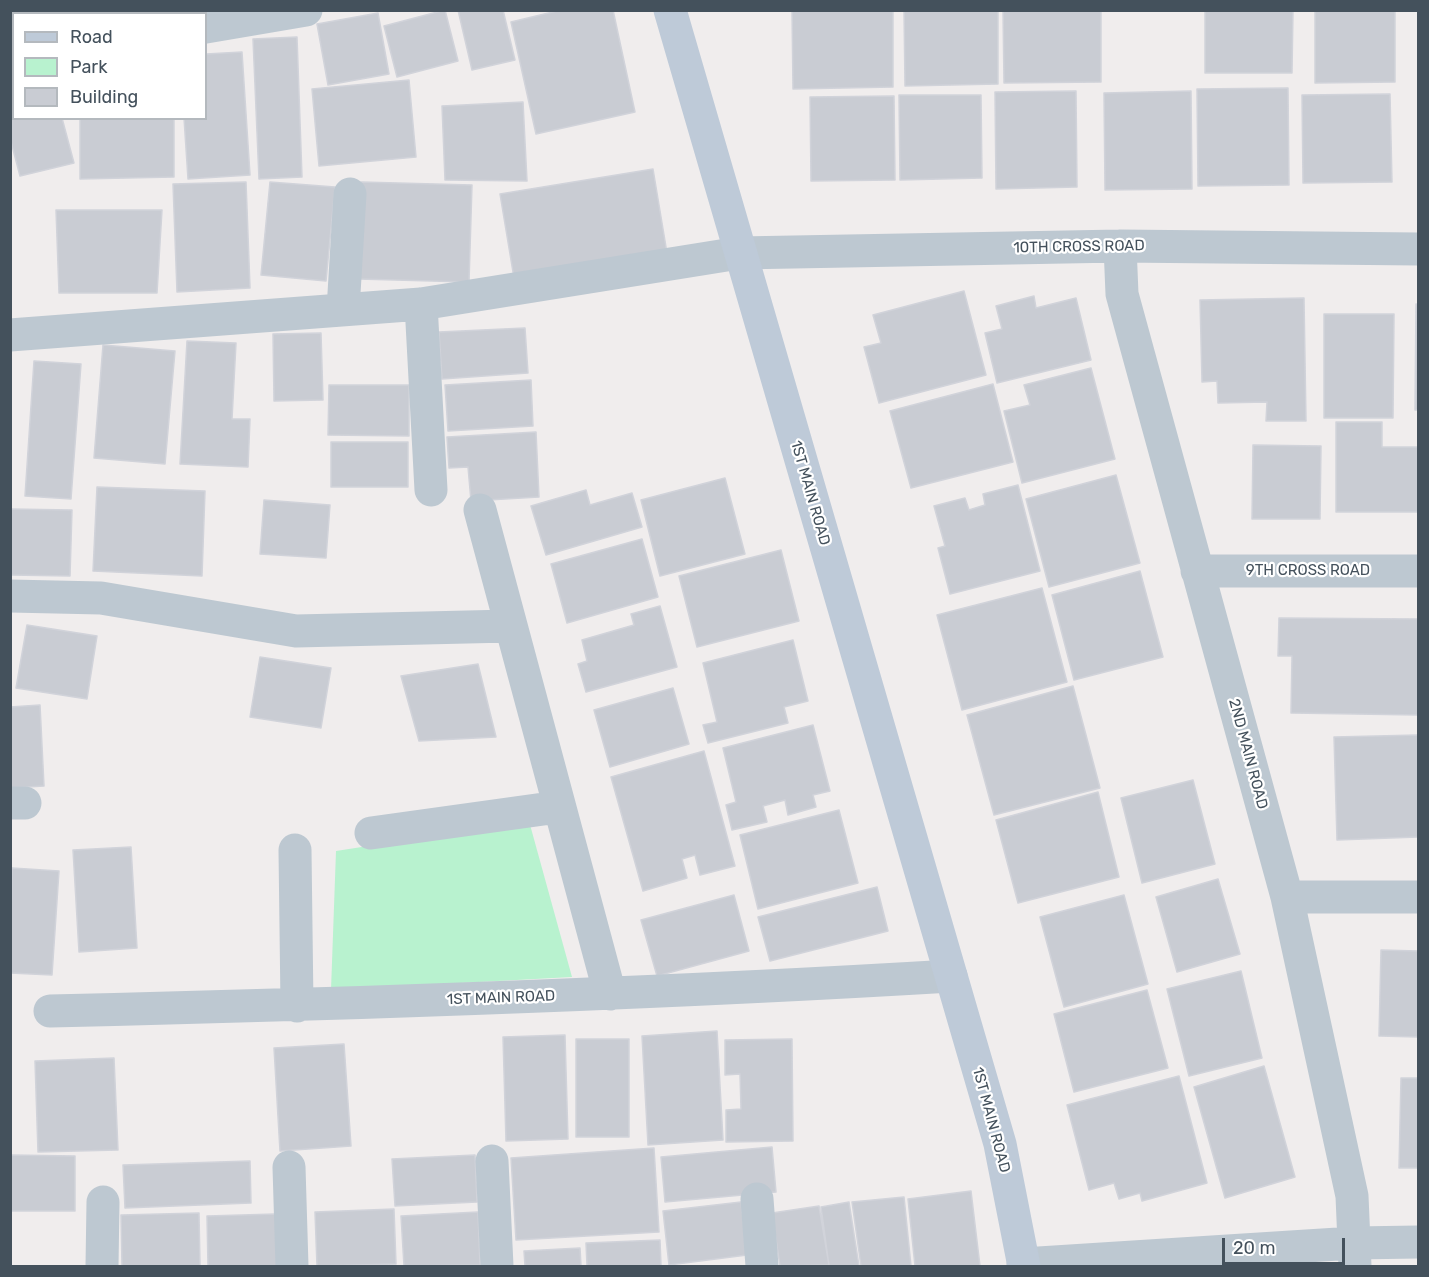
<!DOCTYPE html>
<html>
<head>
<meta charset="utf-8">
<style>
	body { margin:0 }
	#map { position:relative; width:1429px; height:1277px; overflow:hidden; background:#f0eded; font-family:Rubik,sans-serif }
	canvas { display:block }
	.frame { position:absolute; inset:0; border:12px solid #44515c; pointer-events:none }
	.legend { position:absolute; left:12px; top:12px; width:195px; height:108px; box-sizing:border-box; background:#fff; border:2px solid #b4b9be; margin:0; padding:8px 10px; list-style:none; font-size:18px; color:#44515c }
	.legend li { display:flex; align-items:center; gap:12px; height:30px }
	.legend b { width:30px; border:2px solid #b4b9be }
	.scale { position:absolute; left:1222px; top:1238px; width:123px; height:27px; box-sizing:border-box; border:3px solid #44515c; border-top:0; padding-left:8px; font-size:18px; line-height:21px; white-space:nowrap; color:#44515c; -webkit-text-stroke:4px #fff; paint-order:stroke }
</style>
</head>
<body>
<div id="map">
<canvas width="1429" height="1277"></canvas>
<div class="frame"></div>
<ul class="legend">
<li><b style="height:8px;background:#becad8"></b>Road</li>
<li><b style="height:16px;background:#b8f2cf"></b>Park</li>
<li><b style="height:16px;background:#c9ccd3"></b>Building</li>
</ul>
<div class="scale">20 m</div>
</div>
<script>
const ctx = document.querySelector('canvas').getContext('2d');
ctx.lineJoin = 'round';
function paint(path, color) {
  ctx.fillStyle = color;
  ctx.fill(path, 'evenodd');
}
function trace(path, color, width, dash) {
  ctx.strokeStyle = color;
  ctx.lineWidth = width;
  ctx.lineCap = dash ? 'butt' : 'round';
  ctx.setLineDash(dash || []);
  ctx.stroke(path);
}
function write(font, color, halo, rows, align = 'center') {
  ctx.font = font + ' Rubik,sans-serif';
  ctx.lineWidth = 4.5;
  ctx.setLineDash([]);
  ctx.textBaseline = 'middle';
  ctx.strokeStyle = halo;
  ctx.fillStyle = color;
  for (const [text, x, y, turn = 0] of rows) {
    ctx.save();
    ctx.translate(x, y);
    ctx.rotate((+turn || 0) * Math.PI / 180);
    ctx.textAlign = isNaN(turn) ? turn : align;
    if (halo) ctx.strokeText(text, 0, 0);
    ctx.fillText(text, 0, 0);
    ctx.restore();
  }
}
const green = new Path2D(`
	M529,821l43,156 -241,13 5,-139z`);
const building = new Path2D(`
	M445,10l13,51 -61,16 -13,-51z
	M458,10h45l12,50 -43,10z
	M561,10h52l22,102 -99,22 -25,-112z
	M792,10h101v77l-100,2z
	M904,10h94v74l-93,2z
	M1003,10h98v72l-97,1z
	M1205,10h88l-1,63h-87z
	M1315,10h80v72l-80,1z
	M378,13l11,61 -61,11 -11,-61z
	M297,37l5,140 -43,2 -6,-140z
	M242,52l8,123 -62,4 -4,-61h22v-64z
	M409,80l7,77 -97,9 -7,-77z
	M14,85v33h48l12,45 -54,13 -10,-38v-52z
	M1288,88l1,97 -91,1 -1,-97z
	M1076,91l1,96 -81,2 -1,-97z
	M1191,91l1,98 -87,1 -1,-97z
	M1390,94l2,88 -89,1 -1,-88z
	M899,95h82l1,83 -82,2z
	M894,96l1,84 -84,1 -1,-84z
	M523,102l4,79 -82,-1 -3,-74z
	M80,118h94v59l-94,2z
	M653,169l14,84 -153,25 -14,-84z
	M246,182l4,106 -73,4 -4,-108z
	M270,182l65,5 -9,94 -65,-6z
	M361,182l111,3 -3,97 -111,-3z
	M56,210h106l-5,83h-98z
	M964,291l22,84 -107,28 -15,-56 17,-4 -8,-28z
	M1034,296l2,12 40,-10 15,62 -94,23 -12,-50 17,-4 -6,-23z
	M1304,298l2,123h-40l1,-19 -49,1 -1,-22 -15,1 -2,-82z
	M1416,304l2,1v105h-3z
	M1324,314h70l-1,104h-69z
	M525,328l3,45 -86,6 -3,-47z
	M321,333l2,67 -49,1 -1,-67z
	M187,341l49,2 -4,76h18l-2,48 -68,-3z
	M103,345l72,6 -10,113 -71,-6z
	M34,361l47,3 -10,135 -46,-3z
	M1091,368l24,91 -93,24 -18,-72 26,-6 -6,-20z
	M531,380l2,46 -85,5 -3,-46z
	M993,384l20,78 -102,26 -21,-77z
	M329,385h80v51l-81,-1z
	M1336,422h46v25h36v65h-82z
	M536,432l3,65 -68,4 -3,-34 -19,1 -2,-31z
	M331,442h77v45h-77z
	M1253,445l68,1 -1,73h-68z
	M1116,475l24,88 -91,24 -23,-88z
	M725,478l20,76 -85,22 -19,-76z
	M1018,485l22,86 -90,23 -12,-46 7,-2 -11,-40 31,-8 4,12 16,-5 -2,-11z
	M97,487l108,4 -3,85 -109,-5z
	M586,490l4,15 42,-12 10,34 -96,28 -15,-49z
	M264,500l66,5 -4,53 -66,-4z
	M10,509l62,1 -2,66 -60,-1z
	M642,539l16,58 -91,26 -16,-59z
	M781,550l18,71 -102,26 -18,-71z
	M1140,571l23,86 -89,23 -22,-85z
	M1042,588l25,94 -105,28 -25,-95z
	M660,606l17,61 -91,25 -8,-28 9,-3 -5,-21 52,-15 -3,-11z
	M1279,618l139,1v96l-127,-2 1,-57h-14z
	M27,625l70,11 -10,63 -71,-11z
	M793,640l15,61 -24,6 4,16 -80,20 -5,-18 14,-3 -14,-59z
	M260,657l71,11 -10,60 -71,-11z
	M478,664l18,73 -77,4 -18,-65z
	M1073,686l27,102 -106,27 -27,-100z
	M673,688l16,56 -79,23 -16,-57z
	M40,705l4,81 -34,2v-81z
	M813,725l17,66 -17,4 3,12 -28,8 -3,-15 -22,6 4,16 -35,8 -6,-25 10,-3 -13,-54z
	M1418,735v102l-81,3 -3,-103z
	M704,751l31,115 -35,9 -5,-20 -13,4 5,19 -44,13 -32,-114z
	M1193,780l22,84 -73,19 -21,-85z
	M1098,792l21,85 -101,26 -22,-83z
	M839,810l19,73 -100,26 -18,-74z
	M131,847l6,101 -58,4 -6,-102z
	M12,868l47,3 -7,104 -42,-2z
	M1218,879l22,75 -63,18 -21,-75z
	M877,887l11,44 -118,30 -12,-44z
	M734,895l15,56 -92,25 -16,-56z
	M1124,895l24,89 -84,23 -24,-90z
	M1381,950l37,1v86l-39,-1z
	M1241,971l21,87 -73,18 -22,-87z
	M1147,990l21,78 -94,24 -20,-78z
	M717,1031l6,109 -75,5 -6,-109z
	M565,1035l3,104 -62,2 -3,-104z
	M576,1039h53v98h-53z
	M792,1039l1,102 -67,1v-32l15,-1 -1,-35 -15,1v-35z
	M344,1044l7,102 -71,5 -6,-103z
	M114,1058l4,92 -80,2 -3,-91z
	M1264,1066l31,111 -70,21 -31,-111z
	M1179,1076l28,107 -65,18 -2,-8 -21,6 -5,-16 -25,7 -22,-85z
	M1401,1078h17v90h-19z
	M772,1147l4,45 -111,10 -4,-45z
	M654,1148l5,84 -143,8 -5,-82z
	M10,1155l65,1v55h-65z
	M475,1155l2,47 -82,4 -3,-47z
	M250,1161l1,42 -126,5 -2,-43z
	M971,1191l9,75h-65l-7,-67z
	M904,1197l7,69h-50l-9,-64z
	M741,1202l6,53 -78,10 -6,-54z
	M849,1202l10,64h-30l-8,-59z
	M819,1206l10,59 -49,1 -8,-53z
	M394,1209l2,55 -79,2 -2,-54z
	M478,1212l2,53 -76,1 -3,-50z
	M199,1213l1,53h-78l-1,-51z
	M276,1214l1,52h-69l-1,-50z
	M660,1240l1,26h-74l-1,-23z
	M580,1248l1,18h-56l-1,-15z`);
const street = new Path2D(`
	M206,27l100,-17
	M10,58h4
	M1120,246l2,48 165,603 65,299 3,70
	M421,304l10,186
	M343,310l7,-116
	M10,335l411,-31 318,-51 381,-7 298,3
	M480,510l130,484
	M1197,571h221
	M10,596l91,2 195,33 214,-5
	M10,803h15
	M371,833l187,-26
	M295,850l2,156
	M1287,897h131
	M50,1011c301,-7 601,-17 901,-35
	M492,1161l5,105
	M289,1167l3,99
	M757,1199l5,67
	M1023,1264l331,-21 64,-1
	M102,1266l1,-64`);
const secondary = new Path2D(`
	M670,10l330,1134 24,122`);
const streetNames = [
	["10TH CROSS ROAD",1079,247,-1],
	["1ST MAIN ROAD",810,493,74],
	["9TH CROSS ROAD",1308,571],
	["2ND MAIN ROAD",1248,754,75],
	["1ST MAIN ROAD",501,998,-2],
	["1ST MAIN ROAD",991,1120,75]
];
paint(green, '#b8f2cf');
paint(building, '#c9ccd3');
trace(building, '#d1d3da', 1.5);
trace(street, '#bdc8d1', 33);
trace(secondary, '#becad8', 33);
write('15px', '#44515c', '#fff', streetNames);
</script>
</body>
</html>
